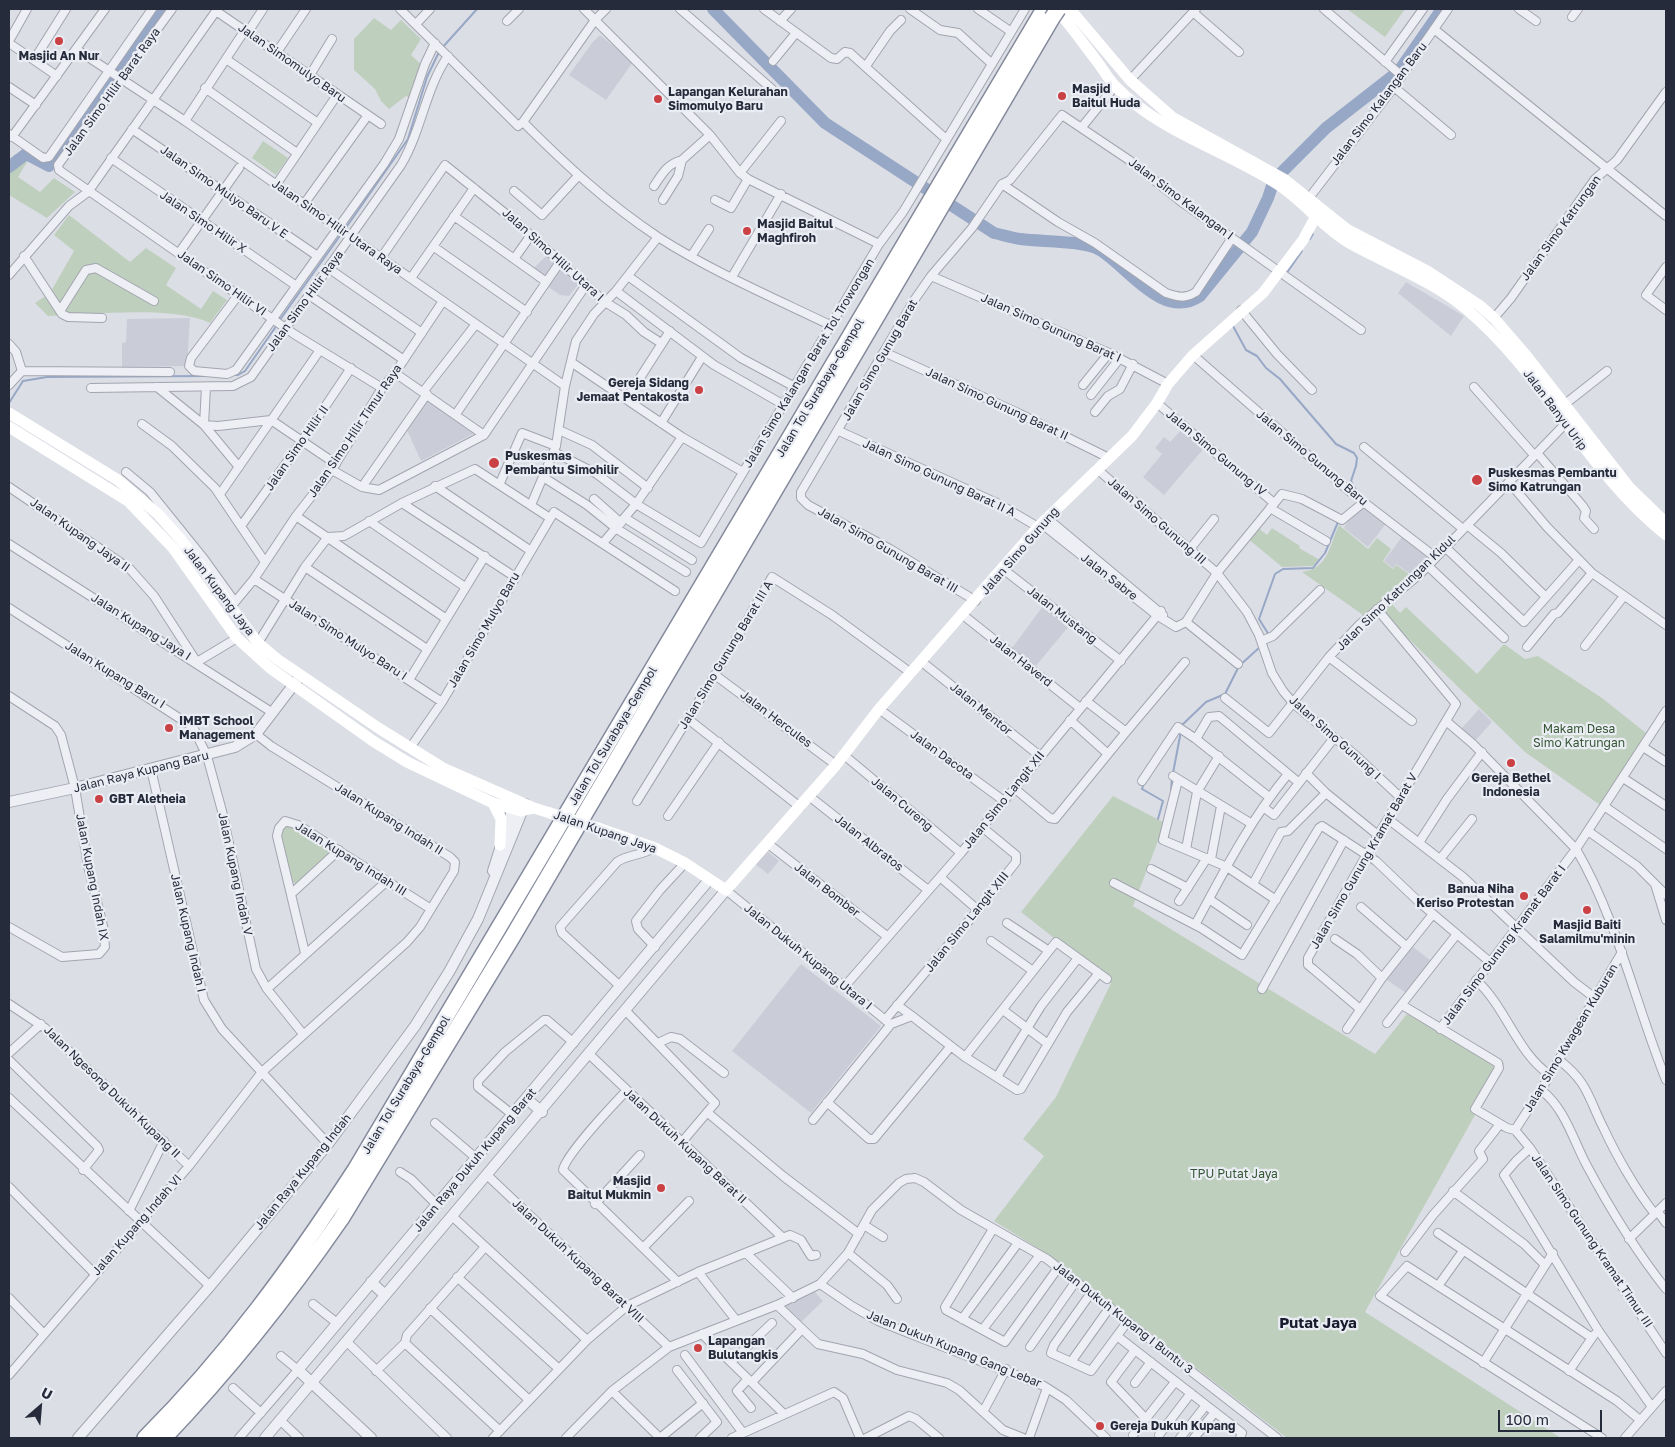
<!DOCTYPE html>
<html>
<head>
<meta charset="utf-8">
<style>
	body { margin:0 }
	#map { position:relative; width:1675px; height:1447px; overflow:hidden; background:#dcdee6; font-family:"Golos Text",sans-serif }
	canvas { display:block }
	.frame { position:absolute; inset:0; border:10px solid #262b3b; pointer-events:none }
	.north { position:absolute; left:15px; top:1382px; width:50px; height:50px; -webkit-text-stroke:4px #ebedf4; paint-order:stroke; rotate:27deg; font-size:14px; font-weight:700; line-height:20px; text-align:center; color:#262b3b }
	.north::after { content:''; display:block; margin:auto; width:18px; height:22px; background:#262b3b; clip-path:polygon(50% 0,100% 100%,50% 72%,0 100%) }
	.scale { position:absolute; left:1498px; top:1410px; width:104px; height:22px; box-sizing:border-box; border:2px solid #262b3b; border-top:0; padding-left:6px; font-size:15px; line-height:18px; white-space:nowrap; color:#262b3b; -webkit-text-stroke:4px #ebedf4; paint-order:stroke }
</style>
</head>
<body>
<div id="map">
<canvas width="1675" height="1447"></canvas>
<div class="frame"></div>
<div class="north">U</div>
<div class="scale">100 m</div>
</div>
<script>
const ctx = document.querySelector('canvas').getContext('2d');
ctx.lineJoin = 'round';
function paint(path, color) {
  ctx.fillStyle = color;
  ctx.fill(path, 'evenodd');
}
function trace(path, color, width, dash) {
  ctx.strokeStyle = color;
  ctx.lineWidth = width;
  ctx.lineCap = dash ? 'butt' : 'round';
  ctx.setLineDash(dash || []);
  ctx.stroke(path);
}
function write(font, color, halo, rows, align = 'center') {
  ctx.font = font + ' "Golos Text",sans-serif';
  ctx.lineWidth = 4.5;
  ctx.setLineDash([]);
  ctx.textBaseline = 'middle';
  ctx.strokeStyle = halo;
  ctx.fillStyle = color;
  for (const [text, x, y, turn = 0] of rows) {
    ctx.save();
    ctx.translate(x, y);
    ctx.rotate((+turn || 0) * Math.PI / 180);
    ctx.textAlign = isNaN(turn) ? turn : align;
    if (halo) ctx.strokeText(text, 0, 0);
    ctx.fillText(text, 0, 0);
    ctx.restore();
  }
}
const built = new Path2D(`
	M600,35l33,27 -27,38 -37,-25 23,-32z
	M549,253l31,29 -11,14 -9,-1 -16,-11 4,-6 -14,-10z
	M1406,282l58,34 -13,20 -53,-43z
	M190,318l-3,48 -65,1v-24l4,-1 1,-23z
	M428,397l40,27 5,10 -52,27 -14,-31z
	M1184,427l22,19 -42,49 -21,-18 19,-23 -7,-6 9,-11 6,5z
	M1364,503l24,18 -20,26 -24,-19 6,-11z
	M1404,534l28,22 -17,21 -19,-13 -3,4 -9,-7z
	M1043,606l26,20 -34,41 -23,-19z
	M1479,709l13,13 -18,20 -13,-13z
	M766,850l13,11 -11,13 -13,-10z
	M1409,944l25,19 -25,32 -25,-17z
	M801,964l80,62 -70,87 -79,-62z
	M812,1289l11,12 -25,24 -19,-19z`);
const green = new Path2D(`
	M1347,9h58l-20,28z
	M374,18l17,12 10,-10 20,19 -10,16 13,12 -10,32 -8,-3 -17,13 -8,-8 -6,-12 -21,-19v-31z
	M263,141l25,17 -12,17 -24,-17z
	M15,154l12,8 -9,15 22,15 14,-14 21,14 -28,26 -38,-23v-34z
	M69,215l61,47 16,-14 30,20 -10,17 35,24 12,-18 14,9 -17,23c-38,-18 -118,-8 -162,-7l-13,-13 15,-10 24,-42 -20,-16z
	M1339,525l29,24 9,-11 14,11 -8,12 10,8 3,-4 16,11 -49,39 -61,-43c27,-4 27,-26 37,-47z
	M1257,527l10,8 5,-7 28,18 -1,2 21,12 -7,6 -31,1 -35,-29z
	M1392,604l8,9 6,-6 71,67 27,-30 21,15 13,-3 64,42 44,35 -46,72 -75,-53 -143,-139z
	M1113,796l52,27 -32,83 242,148 32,-40 97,49 -139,249 196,126h-274l-235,-181 -58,-36 50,-65 -21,-17 33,-42 55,-114 -90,-71z
	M290,824l42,29 -34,32 -7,-4 -11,-51z`);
const stream = new Path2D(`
	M442,48l35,-39
	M345,229l63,-90 19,-62 12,-25
	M1310,239l3,-5
	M1286,274l16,-23
	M279,321l63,-88
	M1233,326l13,24 11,6 9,12 14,11 56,65 18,9 3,5 -1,8 -5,15 7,13
	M232,375h6l7,-4 32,-46
	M9,403l14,-22 24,-4 160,-1
	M1269,635l-10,-16 16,-45 8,-5 30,-1 12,-15 13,-31
	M1181,726l25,-24 19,-8 14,-28 21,-19
	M1173,773l8,-42
	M1144,783l-2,6 21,12 -5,18
	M1171,792l1,-15`);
const river = new Path2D(`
	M713,9l112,114 169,110c9,2 18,5 27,6 20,3 62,1 79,11 29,18 63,71 100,46l52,-64 16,-34 6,-18 52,-52 73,-57 43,-62
	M9,167l17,-13 23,12c32,-56 76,-104 111,-157`);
const minor = new Path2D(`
	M172,9l-114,156 1,5 235,164 88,54
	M400,9l118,117 5,-4 72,-102 11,-11
	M584,9l126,126
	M680,9l92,80
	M764,9l67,49 6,1 8,-7 5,1 96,86
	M910,9l30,21 18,3 33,30
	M978,9l32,22
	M1324,9l78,67
	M1519,9l17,12
	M1193,12l46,40
	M1572,17l6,-8
	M507,21l12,-12
	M780,21l11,-12
	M416,24l14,-15
	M1434,29l232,187
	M248,32l15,-23
	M9,41l18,-32
	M9,43l48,33
	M76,49l109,72 380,265
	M277,52l29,-43
	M226,59l92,64
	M34,60l32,-51
	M773,61l23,-28
	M1385,62l38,-53
	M866,66l24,-35 11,-11
	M310,75l22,-36
	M1130,80l66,-71
	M9,87l27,18
	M1394,87l57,48
	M205,88l92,65
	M185,121l60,-91
	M523,122c42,42 85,82 135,115 53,34 116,61 172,88
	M1082,127l33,-41
	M132,129l184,126
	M9,134l34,24 6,-1 103,-148
	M12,137l93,-128
	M111,158l184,127
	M740,173l41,-52
	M1002,184l56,38 37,21 71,50c12,4 19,6 30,-1l36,-54
	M276,185l61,-90
	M654,186c8,-12 13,-22 28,-26
	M514,191l28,24 36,-39
	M1309,198l85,-111 54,-78
	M663,200l15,-24 4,-16 28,-25 30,38 8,6 131,65
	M715,200l16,8 17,-29
	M304,204l64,-89
	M454,216l91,65
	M434,247l93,65
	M179,253l60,-85
	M692,255l17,-26
	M24,256l38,58 6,3 34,1
	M381,258l64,-93 71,57 89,80 21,13 18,17 17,11
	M514,259l17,-24
	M1666,267l-20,28 20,15
	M328,268l94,65
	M9,275l60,-69 19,-14 128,-181 165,113
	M628,276l113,82 54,29
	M931,276l178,77 59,31
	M732,277l49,-83
	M411,278l63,-90
	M616,291l98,74 70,40
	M239,294l-48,64 -2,8 5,5 33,3 9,-4 148,-206 15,-25 26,-75 10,-21
	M309,295l95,65
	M1241,310l36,44 35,36
	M60,311l26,-41 10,-2 58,33
	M1494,318l17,-20 84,-119 22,-19 49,-68
	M9,344l7,8 6,19
	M884,352l132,60 93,46
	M1193,355l155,135 87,67
	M571,362l111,75 61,35
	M395,373l89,62
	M9,385l13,-14 148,1
	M1083,385l26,-32
	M157,387l47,38
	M1474,387l60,68
	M91,388l142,-2 18,-9 150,-212c21,-35 24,-76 47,-109
	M423,392l53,-68
	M1091,395l29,-37
	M627,398l43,-67
	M1157,403l117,100
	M1565,404l42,-33
	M1095,412l13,-16 12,-7 13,-25
	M456,414l104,-152
	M661,423l41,-66
	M142,424l30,22 43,42 50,74
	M204,425l2,-38
	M559,430l33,15 56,43
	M839,431l160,73 39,23
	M1364,447l99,82
	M554,452l43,22 39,30 65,39 146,-245 32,-54 24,-32 122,-203
	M1537,453l45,52 4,6 -2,7 10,11
	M239,467l-35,-42 14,1 53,-6 65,44
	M1097,469l120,104 30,39 12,23 13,38 11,18 11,13 60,50 46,43
	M332,470l30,17 17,3 105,-55 102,-150
	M126,472l24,20 54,67 -7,4
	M543,477l44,28 30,24 69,43
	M1509,482l38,45 45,46 74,52
	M500,483l22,-50 34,13
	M435,486l96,65
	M9,487l121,82 24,27 42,65
	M362,487l65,-93
	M220,494l100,-144
	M594,499l27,24
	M402,503l113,74
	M531,505l25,-59 9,-60 11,-45 18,-27 22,-23 42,-54
	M1270,508l56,33
	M296,516l149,102
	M625,518l67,42
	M1047,518l116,97
	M369,521l96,66
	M1042,524l116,92 18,11 10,-5 31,-49 65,-79 20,5 40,21 22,-18
	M1467,525l34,28 45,44
	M241,526l61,-85 49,-73
	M328,537l16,-1 58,-33 73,-34 75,49
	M603,543l33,-39 46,-67
	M9,544l264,169
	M1445,547l79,75 55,-62
	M1190,549l24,-30
	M204,559l31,43
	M1427,565l77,73
	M305,567l122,82
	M1003,569l118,92
	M254,579l188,123
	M976,601l-86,-52 -82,-44 -7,-7v-6l114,-193 16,-23 41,-48 30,-44 8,-4 52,-65 67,45 54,43 178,127
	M9,608l184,119 14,29 15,55 34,158 11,20 36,45
	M230,608l24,-29 42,-63 36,-46 50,-82 13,-15 48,-72
	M963,615l117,93
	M1186,622l52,42
	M1261,641l12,-5 47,-46
	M258,643l47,-76 23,-30
	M1585,646l39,-50
	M1527,647l27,-33 4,-1 34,-40
	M1329,657l83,64
	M197,662l40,-24
	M922,662l118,94
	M715,675l121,90
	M409,680l76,-124
	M9,696l46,30 6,9 14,53 13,78 15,60 2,21 -6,7 -37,3 -53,-30
	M1225,698l44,35 60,-76 31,-33 60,-50 146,-151
	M1086,701l40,31 59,-70
	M879,709l125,92
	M1666,711l-90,138c42,72 59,154 90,231
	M688,719l112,88
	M1643,747l23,15
	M410,748l32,-46 112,-190 121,79
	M1108,754l18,-22
	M844,755l117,98
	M151,769l53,231 18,29 106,115
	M1306,773l20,20 53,43
	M1173,776l79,48
	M1623,778l43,28
	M1178,780l-15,60 64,27 49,33
	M1142,781l36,-54 18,12
	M1014,788l36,30 5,1 53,-65 -38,-34
	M809,796l119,94
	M1269,797l-73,-58 13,-22 10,-1 79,66
	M637,801l78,-126 57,-98 60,38 79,58
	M1604,806l62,43
	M1263,807l11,8 60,-77
	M668,816l51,-74
	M1388,819l75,58 111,105 21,16
	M1588,831l49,35 29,29
	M1420,841l27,-42 35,-47
	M767,843l121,94
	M1186,849l11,-57 22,-36
	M1211,859l10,-53
	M1440,859l32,-40
	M1151,869l37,19
	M940,877l38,33
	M1114,883l87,45 41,27 77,-127 3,-2 54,35 44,42 70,59
	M1253,884l28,-52 7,-1 38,-38
	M1655,884l11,36
	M726,890l163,133
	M291,894l48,-44
	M1209,899l38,26
	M1179,901l28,-43
	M1361,907l45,39
	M1007,923l42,28
	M1195,925c28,-52 55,-105 93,-151
	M1335,939l22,15 25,24
	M991,941l42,30
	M655,947l-17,-18 -2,-8 24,-31 25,-27
	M305,953l-28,-117 2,-8 6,-7 13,4 133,84
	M1476,980c30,27 41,73 74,95
	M620,986l-58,-53 -2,-6 57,-65c11,-8 25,-6 36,-14
	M845,986l116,-133 200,-242
	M267,989l120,-108
	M1262,989l82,-149
	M9,1004l36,24 144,138
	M897,1005l15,11
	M1402,1005l96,58 1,5 -24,41 32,19 8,2
	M1360,1009l-47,-40 -5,-4v-7l59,-104 89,-150 -79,-95
	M625,1010l90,93 -33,39
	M1003,1010l45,34
	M885,1020l93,-110 38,-48v-7l-34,-28
	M1387,1023l70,-89
	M1347,1029l35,-51 51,-64
	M1440,1029l136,-180 -103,-105 -27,-23
	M658,1043l13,-6 9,2 44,34
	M9,1053l32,-29
	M589,1054l193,183
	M965,1057l91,-115 51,37
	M9,1060l88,86 2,4 -16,20
	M1559,1060c30,23 29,38 45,69 12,26 33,63 51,85
	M997,1077l44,-71 37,-48
	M627,1090c-14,15 -61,64 -64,80l115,112
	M1541,1090c23,17 32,49 45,74 24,45 49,86 80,125
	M9,1098l201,188
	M827,1102l42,37h5l77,-93
	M708,1113l75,63 76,58
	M513,1115l-35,-28v-6l27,-29 39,-32h3l27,23
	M813,1120l78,-96 21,-8 53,41 52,33 4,-1 46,-77 32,-39
	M435,1123l41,35
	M1515,1130l15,18 136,205
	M1515,1130l26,-40 81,-138
	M1530,1148l-14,13 -12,14 94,155 54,77
	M400,1172l11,7 26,26
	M487,1175l182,172
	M9,1187l86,87
	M1453,1191l71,53 20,20
	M595,1204l45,-49
	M129,1211l35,-70
	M1658,1212l8,11
	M453,1217l134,123
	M864,1225l19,12
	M993,1229l-48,78 1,3 59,32 53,-74
	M1438,1233l154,105
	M1629,1239l37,-36
	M485,1247l-78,88 -2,8 95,88
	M643,1248l46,-47
	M1405,1252l28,-37 50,-56 -4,-8 21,-27
	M746,1253l47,45
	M848,1253l39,32 10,14
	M698,1272l38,48
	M457,1277l102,92
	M820,1284l32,22 26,15 166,65 22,14 40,38
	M1438,1286l25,-35
	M1091,1293l-37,52 -3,8 40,18 37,-50
	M9,1298l35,36
	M313,1304l24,19
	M777,1305l41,39 45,10 34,16 50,13 12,7 44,40 20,8
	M430,1308l99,92
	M962,1319l56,-76
	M983,1329l57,-74
	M702,1334l82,80
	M1117,1336l125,97 -2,5
	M347,1342l100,96
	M1030,1347l46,-66
	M1135,1350l-24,32 35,37
	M685,1355l58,78
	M731,1362l41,-39
	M1071,1362l39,-55
	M1483,1363l70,-110
	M677,1370l40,52 -17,16
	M376,1371l29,-28
	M1569,1371l25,-36
	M9,1375l180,-209 73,-94 145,-130 13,-15 34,-56 1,-9 -5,-5 -179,-111 -15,-12
	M748,1379l-11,12 14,17
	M752,1382l50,-53
	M1135,1383l16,-21
	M233,1388l28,25
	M612,1391l48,47 43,-35
	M983,1412l23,-43
	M281,1421l18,17
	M1133,1435l42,-53
	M1159,1435l32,-42
	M239,1438l59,-68 -17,-14
	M493,1438l94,-98 40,-34 71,-34 92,-37 11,5 10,16 5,-1
	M566,1438l46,-47 57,-44 108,-42 43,-21 28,-31 24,-43 27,-27 7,-4 9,-1 9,4 37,28 86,49 230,179
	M732,1438l102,-46 9,6 17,40
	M866,1438l43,-22 7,3 23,19
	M1029,1438l18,-50
	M1180,1438l26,-33
	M1194,1438l21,-26
	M1602,1438l-222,-142 27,-30 210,135 23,19
	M1625,1438l41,-47`);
const tertiary = new Path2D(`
	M9,802l66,-14 160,-41 21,-13 42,-55
	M493,871l22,-70
	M527,1099l15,13
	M371,1282l14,13
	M78,1438l132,-152 118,-142 87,-118 34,-54 29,-53 47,-115
	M265,1438l461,-548
	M371,1438l-73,-68 411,-490`);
const secondary = new Path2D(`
	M1056,9c14,16 27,34 40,51 7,9 12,19 20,27 45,46 109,63 161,97 27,17 46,44 74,60 38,21 80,36 114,64 80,67 120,162 201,227
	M1070,9l60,71 42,37 112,62 64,51 81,42 50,33 15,13 31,36 104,133 37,36
	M9,413l109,67 40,34 23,26 77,103 19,16 103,70 63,39 91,40 16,5
	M9,427l119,74 45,47 64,90 33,30 103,73 34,21 86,41 28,8 13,-3
	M493,803l8,16 -1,26
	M598,828l57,20 30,15 41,27 110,-125 43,-56 159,-182 94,-91 25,-33 11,-19 25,-29 70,-62 40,-53 13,-24`);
const motorway = new Path2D(`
	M145,1438c83,-83 146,-170 210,-268l689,-1161
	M164,1438c65,-68 123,-141 177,-219l172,-283 539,-918`);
const secondaryBridge = new Path2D(`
	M550,813l48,15`);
const motorwayBridge = new Path2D(`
	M1052,18l6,-9`);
const markers = [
	[59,41,5,"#ca4143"],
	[1062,96,5,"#ca4143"],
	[658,99,5,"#ca4143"],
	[747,231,5,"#ca4143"],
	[699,390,5,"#ca4143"],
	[494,463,6,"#ca4143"],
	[1477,480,6,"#ca4143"],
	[169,728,5,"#ca4143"],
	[1511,763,5,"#ca4143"],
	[99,799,5,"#ca4143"],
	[1524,896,5,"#ca4143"],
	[1587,910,5,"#ca4143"],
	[661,1188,5,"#ca4143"],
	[698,1348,5,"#ca4143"],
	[1100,1426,5,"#ca4143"]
];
const poiNames = [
	["Masjid An Nur",59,56,"center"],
	["Masjid",1072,89],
	["Baitul Huda",1072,103],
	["Lapangan Kelurahan",668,92],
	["Simomulyo Baru",668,106],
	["Masjid Baitul",757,224],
	["Maghfiroh",757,238],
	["Gereja Sidang",689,383,"right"],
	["Jemaat Pentakosta",689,397,"right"],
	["Puskesmas",505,456],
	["Pembantu Simohilir",505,470],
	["Puskesmas Pembantu",1488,473],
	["Simo Katrungan",1488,487],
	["IMBT School",179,721],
	["Management",179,735],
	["Gereja Bethel",1511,778,"center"],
	["Indonesia",1511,792,"center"],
	["GBT Aletheia",109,799],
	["Banua Niha",1514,889,"right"],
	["Keriso Protestan",1514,903,"right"],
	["Masjid Baiti",1587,925,"center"],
	["Salamilmu'minin",1587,939,"center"],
	["Masjid",651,1181,"right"],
	["Baitul Mukmin",651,1195,"right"],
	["Lapangan",708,1341],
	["Bulutangkis",708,1355],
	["Gereja Dukuh Kupang",1110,1426]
];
const streetNames = [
	["Jalan Simomulyo Baru",292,63,35],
	["Jalan Simo Hilir Barat Raya",112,92,-54],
	["Jalan Simo Kalangan Baru",1379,104,-53],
	["Jalan Simo Mulyo Baru V E",224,192,35],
	["Jalan Simo Kalangan I",1181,199,37],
	["Jalan Simo Hilir X",203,222,34],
	["Jalan Simo Hilir Utara Raya",337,227,35],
	["Jalan Simo Katrungan",1561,228,-54],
	["Jalan Simo Hilir Utara I",553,255,42],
	["Jalan Simo Hilir VI",222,283,35],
	["Jalan Simo Hilir Raya",305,301,-54],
	["Jalan Simo Gunung Barat I",1051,328,24],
	["Jalan Simo Gunug Barat",880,360,-60],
	["Jalan Simo Kalangan Barat Tol Trowongan",809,363,-59],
	["Jalan Tol Surabaya–Gempol",820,388,-59],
	["Jalan Simo Gunung Barat II",997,404,25],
	["Jalan Banyu Urip",1555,410,53],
	["Jalan Simo Hilir Timur Raya",355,431,-56],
	["Jalan Simo Hilir II",297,448,-55],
	["Jalan Simo Gunung IV",1216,453,40],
	["Jalan Simo Gunung Baru",1312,458,40],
	["Jalan Simo Gunung Barat II A",939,478,25],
	["Jalan Simo Gunung III",1157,521,41],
	["Jalan Kupang Jaya II",80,535,35],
	["Jalan Simo Gunung Barat III",888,550,30],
	["Jalan Simo Gunung",1020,551,-49],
	["Jalan Sabre",1109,577,38],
	["Jalan Kupang Jaya",219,591,53],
	["Jalan Simo Katrungan Kidul",1396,593,-44],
	["Jalan Mustang",1062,615,38],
	["Jalan Kupang Jaya I",141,627,32],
	["Jalan Simo Mulyo Baru",484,630,-60],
	["Jalan Simo Mulyo Baru I",348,640,33],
	["Jalan Simo Gunung Barat III A",726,655,-59],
	["Jalan Haverd",1021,661,38],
	["Jalan Kupang Baru I",115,675,32],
	["Jalan Mentor",981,709,39],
	["Jalan Hercules",776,719,37],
	["Jalan Tol Surabaya–Gempol",613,736,-59],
	["Jalan Simo Gunung I",1335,738,42],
	["Jalan Dacota",942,755,36],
	["Jalan Raya Kupang Baru",141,772,-14],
	["Jalan Simo Langit XII",1004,800,-51],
	["Jalan Cureng",902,804,40],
	["Jalan Kupang Indah II",389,819,32],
	["Jalan Kupang Jaya",605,832,19],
	["Jalan Albratos",869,843,38],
	["Jalan Kupang Indah III",351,859,32],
	["Jalan Simo Gunung Kramat Barat V",1364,861,-60],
	["Jalan Kupang Indah V",235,874,78],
	["Jalan Kupang Indah IX",92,877,79],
	["Jalan Bomber",827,890,38],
	["Jalan Simo Langit XIII",967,922,-51],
	["Jalan Kupang Indah I",188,933,77],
	["Jalan Simo Gunung Kramat Barat I",1504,945,-53],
	["Jalan Dukuh Kupang Utara I",808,957,39],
	["Jalan Simo Kwagean Kuburan",1571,1038,-59],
	["Jalan Tol Surabaya–Gempol",406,1085,-59],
	["Jalan Ngesong Dukuh Kupang II",112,1092,44],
	["Jalan Dukuh Kupang Barat II",685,1146,43],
	["Jalan Raya Dukuh Kupang Barat",475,1160,-50],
	["Jalan Raya Kupang Indah",303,1172,-51],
	["Jalan Kupang Indah VI",137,1225,-49],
	["Jalan Simo Gunung Kramat Timur III",1592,1241,56],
	["Jalan Dukuh Kupang Barat VIII",578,1261,43],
	["Jalan Dukuh Kupang I Buntu 3",1123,1318,38],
	["Jalan Dukuh Kupang Gang Lebar",954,1349,22]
];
const parkNames = [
	["Makam Desa",1579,729],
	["Simo Katrungan",1579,743],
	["TPU Putat Jaya",1234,1174]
];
const quarterNames = [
	["Putat Jaya",1318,1323]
];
paint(built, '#cacdd7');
paint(green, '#bfcfbd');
trace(stream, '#97a7c6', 2);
trace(river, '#97a7c6', 12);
trace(minor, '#a2a5af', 10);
trace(tertiary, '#a2a5af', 12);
trace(motorway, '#848a9c', 18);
trace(minor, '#eeeff4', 8);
trace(tertiary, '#eeeff4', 10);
trace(secondary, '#fff', 11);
trace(motorway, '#fff', 15);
trace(motorwayBridge, '#848a9c', 18, []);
trace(secondaryBridge, '#fff', 11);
trace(motorwayBridge, '#fff', 15);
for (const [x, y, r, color] of markers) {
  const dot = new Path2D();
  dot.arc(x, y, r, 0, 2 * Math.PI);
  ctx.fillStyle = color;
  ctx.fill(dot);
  trace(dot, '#ebedf4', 2);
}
write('bold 12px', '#262b3b', '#ebedf4', poiNames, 'left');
write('12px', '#262b3b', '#ebedf4', streetNames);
write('12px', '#355734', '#ebedf4', parkNames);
write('bold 15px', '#181c2c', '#ebedf4', quarterNames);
</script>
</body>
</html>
